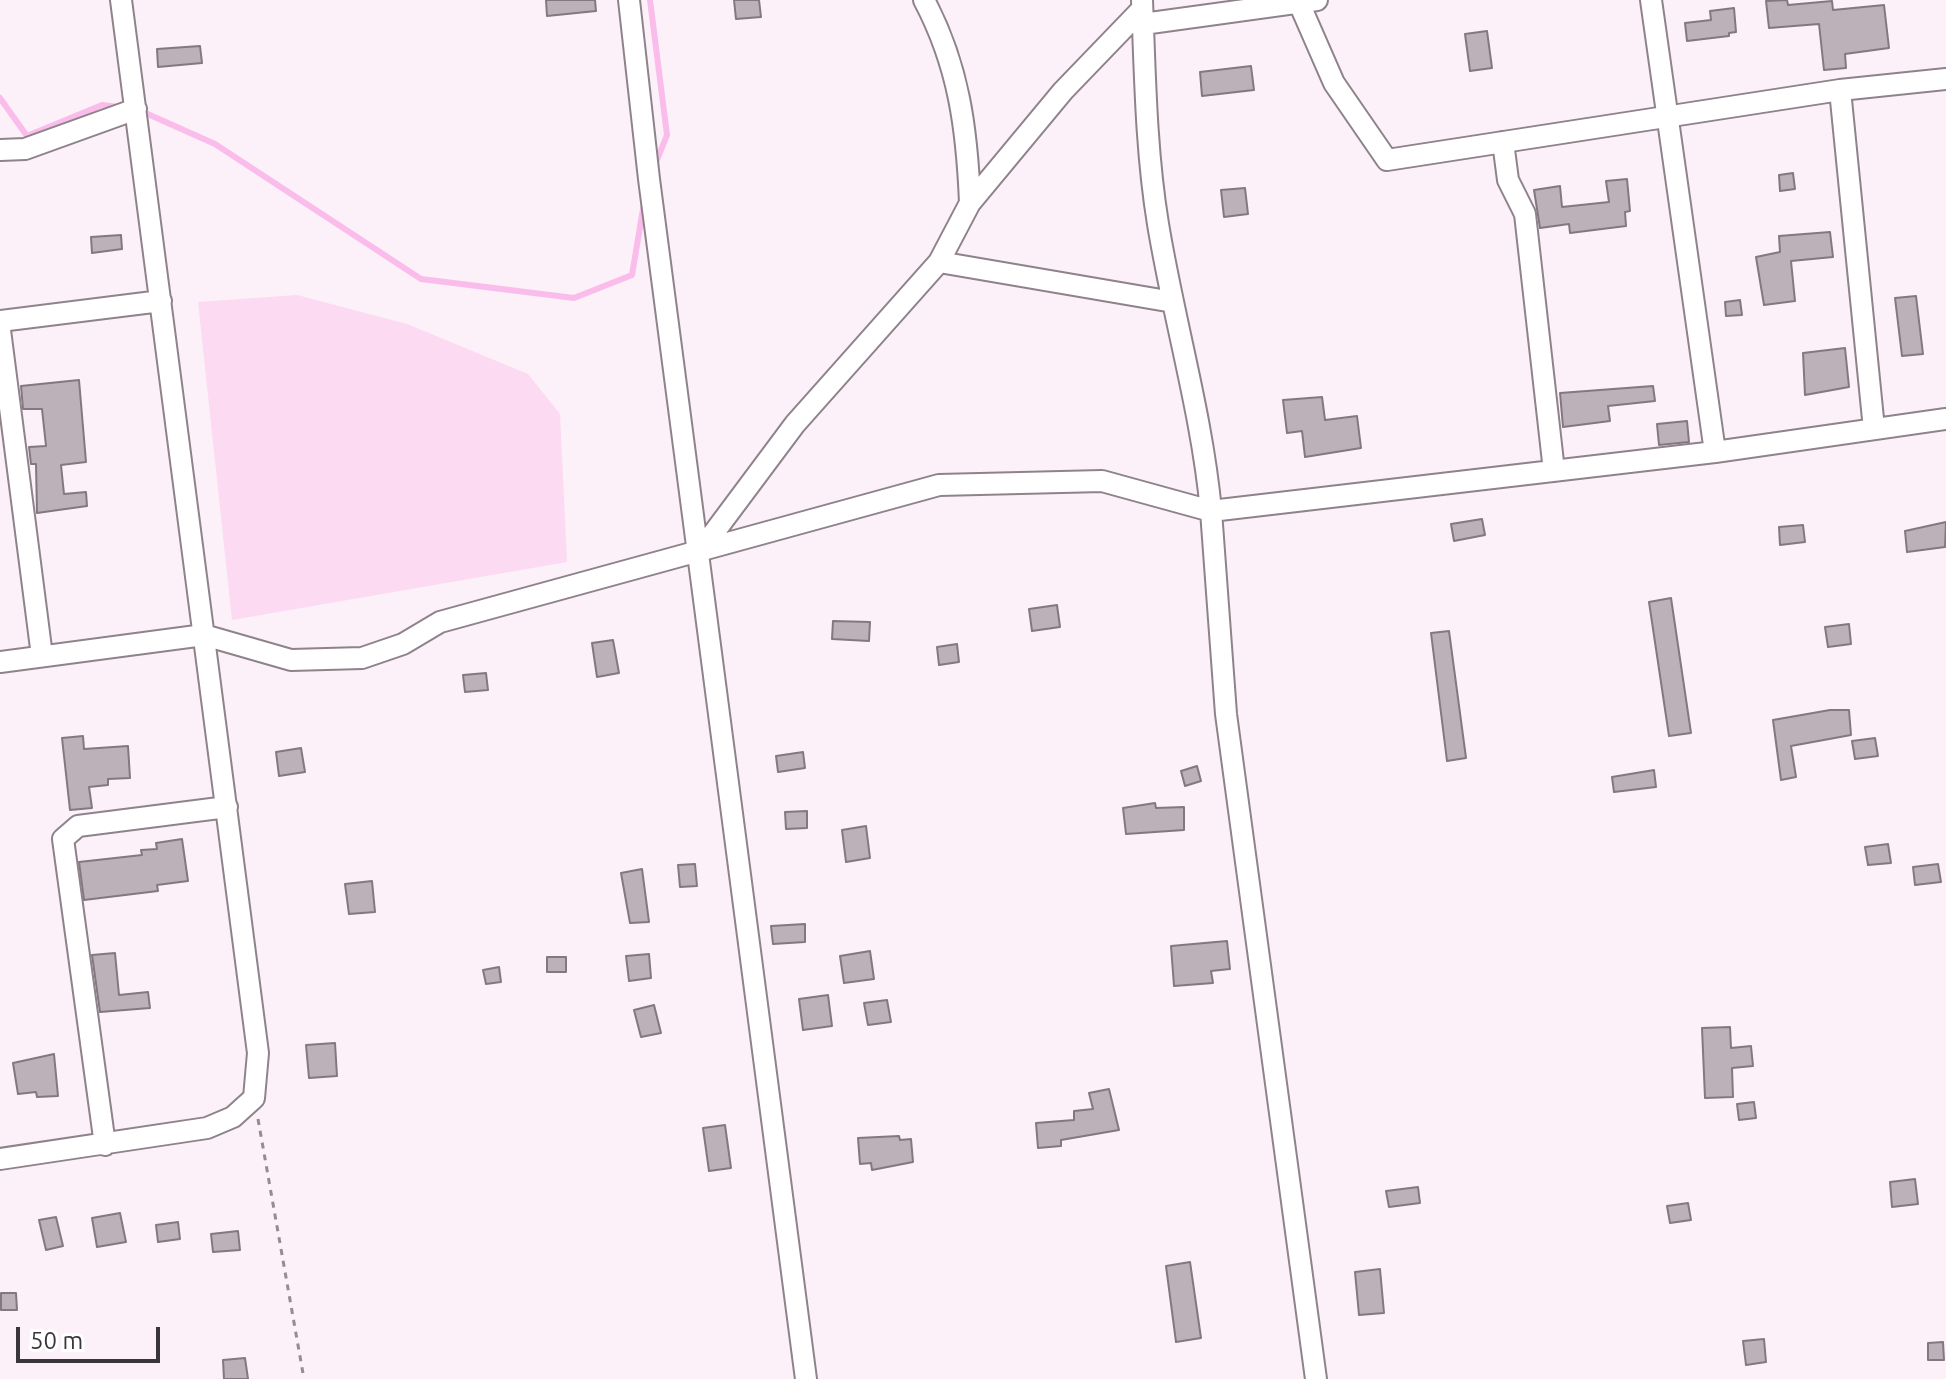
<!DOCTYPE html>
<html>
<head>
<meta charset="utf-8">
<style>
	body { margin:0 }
	#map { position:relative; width:1946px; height:1379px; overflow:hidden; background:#fcf0f9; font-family:Ubuntu,sans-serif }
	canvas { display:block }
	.scale { position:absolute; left:16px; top:1327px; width:144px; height:36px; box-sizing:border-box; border:4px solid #3a3539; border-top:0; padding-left:10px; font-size:24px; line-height:28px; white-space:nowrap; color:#3a3539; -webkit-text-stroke:6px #fff; paint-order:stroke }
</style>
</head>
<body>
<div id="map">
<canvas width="1946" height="1379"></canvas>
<div class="scale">50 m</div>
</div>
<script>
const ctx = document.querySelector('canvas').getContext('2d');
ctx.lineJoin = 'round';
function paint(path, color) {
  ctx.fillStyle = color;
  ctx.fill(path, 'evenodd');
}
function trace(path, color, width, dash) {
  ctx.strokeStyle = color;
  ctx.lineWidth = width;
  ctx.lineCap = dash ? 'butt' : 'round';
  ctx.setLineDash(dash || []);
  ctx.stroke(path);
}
const green = new Path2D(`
	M297,295l110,29 121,50 32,40 7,148 -335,58 -34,-318z`);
const stream = new Path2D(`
	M650,0l17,135 -12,30
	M0,98l27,38 75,-31 16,2
	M141,111l74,33 206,135 153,19 58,-23 12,-72`);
const building = new Path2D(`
	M546,0h49l1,11 -49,5z
	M734,0h25l2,17 -25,2z
	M1787,0l1,5 44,-4 1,9 51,-5 5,43 -44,6 1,14 -22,2 -5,-46 -50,4 -3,-27z
	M1734,8l2,24 -7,1v3l-42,5 -2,-18 26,-3 -1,-9z
	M1487,31l5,37 -22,3 -5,-37z
	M200,46l2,17 -44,4 -1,-18z
	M1251,66l3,24 -52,6 -2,-24z
	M1793,173l2,16 -15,2 -1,-16z
	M1627,179l3,32 -5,1 1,14 -56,7 -1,-9 -29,4 -6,-38 26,-4 2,21 47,-5 -3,-21z
	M1245,188l3,26 -24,3 -3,-27z
	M1830,232l3,25 -42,4 4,40 -31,4 -8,-48 24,-5 -1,-16z
	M121,235l1,14 -30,4 -1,-16z
	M1916,296l7,58 -21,2 -7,-58z
	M1740,300l2,15 -16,1 -1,-14z
	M1845,348l4,39 -44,8 -2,-42z
	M79,380l7,82 -25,3 3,29 22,-2 1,14 -50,7 -1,-49h-5l-2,-17 17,-1 -4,-37h-19l-2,-23z
	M1653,386l2,15 -47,5 2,15 -47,6 -3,-34z
	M1322,397l3,23 32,-4 4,32 -56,9 -3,-26 -15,2 -4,-33z
	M1687,421l2,21 -30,3 -2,-21z
	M1482,519l3,16 -31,6 -3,-17z
	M1946,522l-1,25 -38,5 -2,-21z
	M1803,525l2,17 -25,3 -1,-18z
	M1671,598l20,135 -22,3 -20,-134z
	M1057,605l3,22 -28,4 -3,-22z
	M833,621l37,1 -1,19 -37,-2z
	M1849,624l2,20 -23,3 -3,-20z
	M1449,631l17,127 -19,3 -16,-128z
	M613,640l6,33 -22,4 -5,-34z
	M957,644l2,18 -20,3 -2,-18z
	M486,673l2,17 -23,2 -2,-17z
	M1830,710h19l2,25 -60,11 5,31 -15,3 -8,-60z
	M83,736l1,13 44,-3 2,32 -22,1v6l-19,2 3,21 -22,2 -8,-72z
	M1875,738l3,18 -23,3 -3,-18z
	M301,748l4,24 -26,4 -3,-24z
	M803,752l2,16 -27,4 -2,-16z
	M1197,766l4,15 -16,5 -4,-15z
	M1654,770l2,17 -42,5 -2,-15z
	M1155,803l1,5 28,-1v23l-58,4 -3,-26z
	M807,811v17l-21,1 -1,-17z
	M866,826l4,32 -24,4 -4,-32z
	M182,839l6,42 -31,4 1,6 -74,9 -5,-38 63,-7 -1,-5 16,-1 -1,-6z
	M1888,844l3,19 -23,2 -3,-18z
	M695,864l2,22 -17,1 -2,-22z
	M1938,864l3,18 -26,3 -2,-18z
	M642,869l7,53 -19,1 -9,-50z
	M372,881l3,31 -26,2 -4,-30z
	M805,924v18l-32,2 -2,-18z
	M1227,941l3,28 -19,2 2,12 -39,3 -3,-40z
	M870,951l4,28 -30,4 -4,-27z
	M115,953l4,42 29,-3 2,16 -50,4 -8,-57z
	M649,954l2,24 -22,3 -3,-25z
	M547,957h19v15h-19z
	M499,967l2,15 -15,2 -3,-14z
	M828,995l4,31 -29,4 -4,-31z
	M887,1000l4,22 -23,3 -4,-22z
	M654,1005l7,28 -20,4 -7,-27z
	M1730,1027l1,21 20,-2 2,20 -21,2 1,29 -28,1 -3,-70z
	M335,1043l2,33 -28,2 -3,-33z
	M54,1054l4,42 -21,1 -1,-5 -18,2 -5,-31z
	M1109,1089l10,41 -58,10v6l-23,2 -2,-25 38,-3v-9l19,-2 -4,-16z
	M1754,1102l2,16 -17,2 -2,-16z
	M725,1125l6,43 -22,3 -6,-43z
	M899,1136l1,4 11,-1 2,23 -41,8 -1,-7 -11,1 -2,-26z
	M1915,1179l3,25 -26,3 -2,-25z
	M1418,1187l2,16 -31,4 -3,-16z
	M1688,1203l3,17 -21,3 -3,-17z
	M120,1213l6,29 -29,5 -5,-29z
	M56,1217l7,29 -17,4 -7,-30z
	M178,1222l2,17 -22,3 -2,-17z
	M238,1231l2,19 -27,2 -2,-18z
	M1190,1262l11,76 -25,4 -10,-76z
	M1380,1269l4,44 -25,2 -4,-43z
	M1,1293h15l1,17h-16z
	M1764,1339l2,23 -20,3 -3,-24z
	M1943,1342l1,18h-16v-17z
	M245,1358l3,21h-24l-1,-19z`);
const path = new Path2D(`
	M258,1119l46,260`);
const minor = new Path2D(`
	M629,0l20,179 157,1200
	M924,0c35,66 43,129 46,203
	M1651,0l64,452
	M1299,3l35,80 53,77 453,-70 106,-11
	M1143,24l174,-24
	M1840,90l34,339
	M1503,142l5,38 17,34 29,257
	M0,150l25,-1 111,-40
	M939,262l234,40
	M0,321l161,-20
	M0,330l42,326
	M698,554l97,-130 144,-162 31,-59 93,-112 79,-82
	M0,662l204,-27 87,25 71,-2 41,-14 37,-22 499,-137 163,-4 109,30c-9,-97 -37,-190 -53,-287 -12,-73 -13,-149 -16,-224
	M105,1145l-42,-306 15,-13 149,-19
	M0,1159l207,-31 26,-11 21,-19 4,-45 -137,-1053
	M1316,1379l-90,-665 -15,-203 504,-59 231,-33`);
paint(green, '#fbdaf2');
trace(stream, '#fabceb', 6);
paint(building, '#bcb0b9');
trace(building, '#837880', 2);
trace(minor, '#8e838b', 24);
trace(path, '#958c93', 3, [6, 6]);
trace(minor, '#fff', 20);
</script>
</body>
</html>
